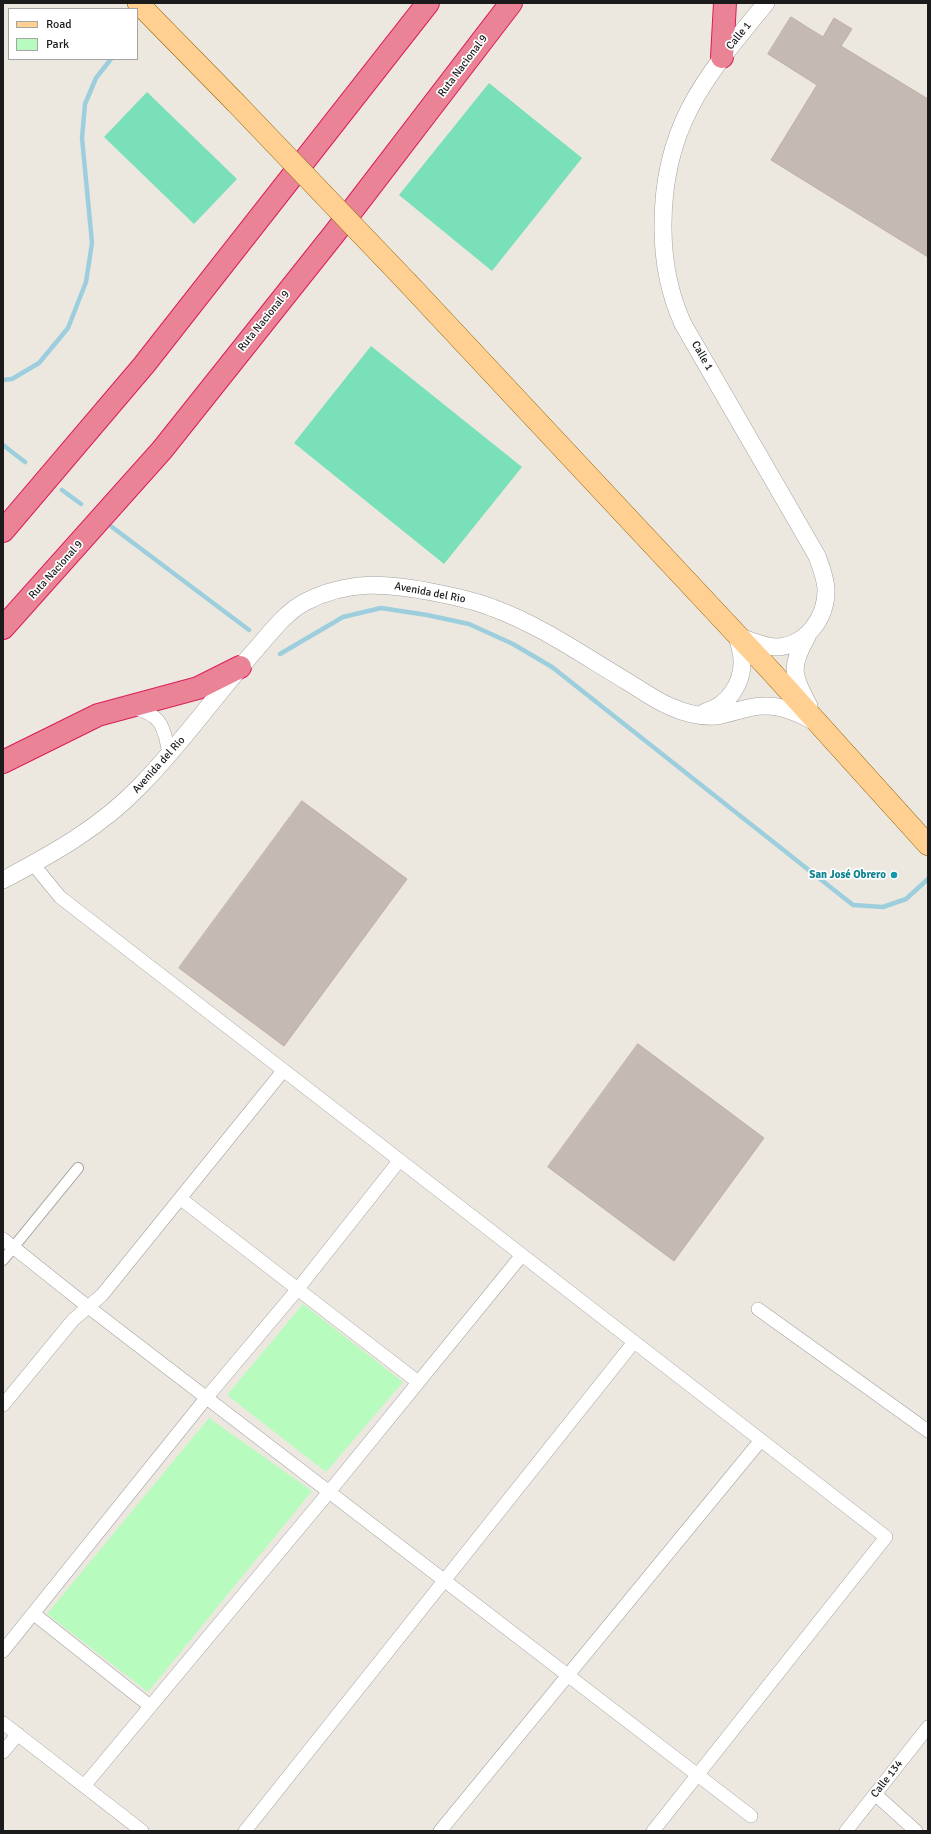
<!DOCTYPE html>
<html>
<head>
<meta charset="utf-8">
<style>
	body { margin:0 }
	#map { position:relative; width:931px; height:1834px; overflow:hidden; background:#ede8df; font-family:Signika,sans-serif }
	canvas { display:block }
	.frame { position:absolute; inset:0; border:4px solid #1b1b1b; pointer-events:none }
	.legend { position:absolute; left:8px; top:8px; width:130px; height:52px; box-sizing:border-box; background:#fff; border:1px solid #a4a4a4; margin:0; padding:5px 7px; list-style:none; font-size:12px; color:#1b1b1b }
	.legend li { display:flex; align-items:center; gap:8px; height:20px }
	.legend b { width:20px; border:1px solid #a4a4a4 }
</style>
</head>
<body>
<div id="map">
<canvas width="931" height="1834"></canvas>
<div class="frame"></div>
<ul class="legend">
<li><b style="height:5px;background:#ffd092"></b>Road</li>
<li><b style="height:11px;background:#b8fbbe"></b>Park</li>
</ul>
</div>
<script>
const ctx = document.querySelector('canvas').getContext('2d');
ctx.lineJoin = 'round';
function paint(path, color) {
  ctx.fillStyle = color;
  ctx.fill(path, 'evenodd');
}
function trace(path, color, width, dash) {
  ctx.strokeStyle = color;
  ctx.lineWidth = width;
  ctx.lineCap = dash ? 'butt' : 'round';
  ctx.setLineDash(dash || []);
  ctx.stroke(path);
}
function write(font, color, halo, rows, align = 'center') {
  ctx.font = font + ' Signika,sans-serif';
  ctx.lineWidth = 3.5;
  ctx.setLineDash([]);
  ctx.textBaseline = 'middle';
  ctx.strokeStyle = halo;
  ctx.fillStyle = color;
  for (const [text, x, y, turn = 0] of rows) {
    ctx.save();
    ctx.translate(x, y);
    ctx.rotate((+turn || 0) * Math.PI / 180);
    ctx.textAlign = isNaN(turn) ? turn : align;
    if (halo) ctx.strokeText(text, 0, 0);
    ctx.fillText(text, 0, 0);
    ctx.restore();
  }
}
const park = new Path2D(`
	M303,1304l100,78 -77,90 -99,-77z
	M209,1418l103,73 -164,201 -101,-78z`);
const pitch = new Path2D(`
	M489,83l93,75 -90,113 -93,-76z
	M147,92l90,87 -43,45 -90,-87z
	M371,346l151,121 -78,97 -150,-121z`);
const stream = new Path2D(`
	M3,380l9,-1 27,-16 29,-35 18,-46 6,-39 -10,-105 3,-34 11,-26 15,-19
	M3,445l22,17
	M62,490l19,14
	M112,527l137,103
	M280,654l63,-37 38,-9 46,7 42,9 44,20 39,23 301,238 30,2 23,-8 22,-20`);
const building = new Path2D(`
	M791,17l32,20 11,-19 18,11 -11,17 87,53v158l-157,-97 46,-75 -49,-31z
	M302,801l105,78 -123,167 -105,-78z
	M638,1044l126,94 -90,123 -126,-94z`);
const pedestrian = new Path2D(`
	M3,1260l75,-92`);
const minor = new Path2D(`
	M132,708c29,5 33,20 37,47
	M33,864l27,33 826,640 -233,294
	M181,1199l237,183
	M3,1239l84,67 664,510
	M758,1309l170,122
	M3,1405l70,-85 29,-25 181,-224
	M34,1614l116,92
	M3,1651l204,-254 90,-107 102,-129
	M3,1723l139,108
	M3,1752l15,-18
	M84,1786l245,-294 193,-237
	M875,1794l41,37
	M245,1831l389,-489
	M440,1831l321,-391
	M846,1831l82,-104`);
const tertiary = new Path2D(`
	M807,637c-18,31 -14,38 2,69
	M705,712c23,-6 38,-29 37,-52 0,-8 -3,-16 -5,-24 12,4 27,11 39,11 30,-1 51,-29 50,-59 -1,-11 -5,-21 -9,-32l-134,-232c-14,-31 -20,-62 -20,-96 -1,-101 42,-151 103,-225
	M3,880c51,-27 98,-53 138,-95 42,-43 76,-92 116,-137 14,-16 29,-36 48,-46 43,-22 81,-19 127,-10 21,4 41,8 61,16 47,17 91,48 135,74 13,8 27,18 41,24 15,7 30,11 47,10 16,-2 31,-10 47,-10 18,-1 34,6 50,15`);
const primary = new Path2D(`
	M138,3l96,98
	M409,284l361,386 158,175`);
const motorway = new Path2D(`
	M722,57l3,-54
	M3,531l141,-166 284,-362
	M3,628l159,-178 172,-216 177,-231
	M3,762l95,-47 100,-27 42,-21`);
const primaryBridge = new Path2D(`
	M234,101l175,183`);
const markers = [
	[894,875,4,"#0f9aa8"]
];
const streetNames = [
	["Calle 1",739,36,-51],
	["Ruta Nacional 9",463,66,-53],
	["Ruta Nacional 9",264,321,-51],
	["Calle 1",702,356,60],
	["Ruta Nacional 9",56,570,-48],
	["Avenida del Rio",430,593,11],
	["Avenida del Rio",159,765,-48],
	["Calle 134",887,1779,-52]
];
const cultureNames = [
	["San José Obrero",886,875]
];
paint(park, '#b8fbbe');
paint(pitch, '#79e0b9');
trace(stream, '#9dcedd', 4.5);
paint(building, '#c5bab3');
trace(building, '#bfaea1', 1);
trace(pedestrian, '#a2a2a2', 12);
trace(minor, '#a2a2a2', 14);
trace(tertiary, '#a2a2a2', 18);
trace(primary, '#916200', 22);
trace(motorway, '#da1d5d', 24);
trace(pedestrian, '#fff', 10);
trace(minor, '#fff', 13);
trace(tertiary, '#fff', 17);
trace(primary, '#ffd092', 21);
trace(motorway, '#e98395', 22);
trace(primaryBridge, '#916200', 22, []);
trace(primaryBridge, '#ffd092', 21);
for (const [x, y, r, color] of markers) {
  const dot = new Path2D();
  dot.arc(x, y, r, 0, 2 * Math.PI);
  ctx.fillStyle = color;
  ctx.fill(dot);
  trace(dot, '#fff', 1.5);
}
write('11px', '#1b1b1b', '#fff', streetNames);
write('bold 11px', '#0d838f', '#fff', cultureNames, 'right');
</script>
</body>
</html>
